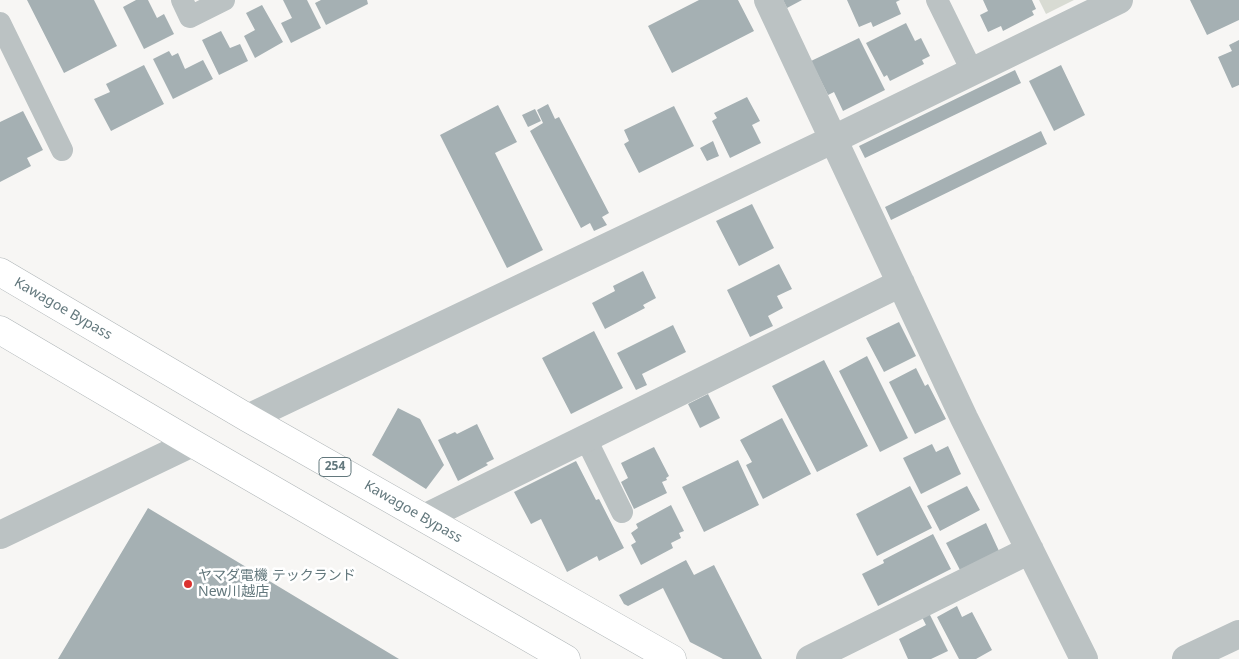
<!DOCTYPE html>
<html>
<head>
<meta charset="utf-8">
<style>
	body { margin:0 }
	canvas { display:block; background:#f7f6f4 }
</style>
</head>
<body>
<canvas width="1239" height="659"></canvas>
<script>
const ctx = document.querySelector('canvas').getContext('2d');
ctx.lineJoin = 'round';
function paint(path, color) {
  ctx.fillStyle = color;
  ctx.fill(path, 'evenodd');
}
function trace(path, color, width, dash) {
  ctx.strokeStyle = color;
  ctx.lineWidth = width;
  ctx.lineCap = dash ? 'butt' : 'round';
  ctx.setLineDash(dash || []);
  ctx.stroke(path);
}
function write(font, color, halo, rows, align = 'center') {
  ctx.font = font + ' "Noto Sans","Noto Sans JP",sans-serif';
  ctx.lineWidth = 5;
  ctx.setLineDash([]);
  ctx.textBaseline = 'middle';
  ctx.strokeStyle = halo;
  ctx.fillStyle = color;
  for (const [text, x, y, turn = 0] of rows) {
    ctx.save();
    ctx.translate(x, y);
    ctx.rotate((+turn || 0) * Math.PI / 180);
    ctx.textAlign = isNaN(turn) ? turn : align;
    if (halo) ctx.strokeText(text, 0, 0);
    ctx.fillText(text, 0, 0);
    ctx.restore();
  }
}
const green = new Path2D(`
	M1039,0h35l-28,14z`);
const building = new Path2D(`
	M27,0h67l23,46 -53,27z
	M136,0h12l9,18 7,-4 10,20 -30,15 -21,-42z
	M283,0h24l14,28 -30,15 -10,-20 11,-5z
	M321,0h46l1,4 -42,21 -11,-22z
	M699,0h39l16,31 -82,42 -24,-47z
	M783,0h19l-15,8z
	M847,0h53l-4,2 5,12 -28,13 -2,-5 -12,5z
	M983,0h49l4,9 -4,2 2,4 -31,16 -2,-5 -13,6 -8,-17 8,-4z
	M1190,0h49v20l-32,15z
	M262,5l21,37 -28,16 -11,-22 11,-6 -9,-17z
	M906,23l9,18 6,-3 9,18 -8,4 2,4 -34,17 -3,-6 -3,2 -18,-34z
	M221,31l9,17 10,-4 8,17 -29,14 -17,-35z
	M859,38l26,52 -42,21 -9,-19 -6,3 -17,-34z
	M1239,40v45l-7,3 -14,-31 14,-6 -3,-6z
	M169,51l3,5 6,-3 7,16 18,-9 10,19 -40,20 -20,-40z
	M144,65l20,39 -53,27 -17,-32 16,-7 -4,-8z
	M1061,65l24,50 -31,16 -25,-50z
	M1015,70l6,13 -156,75 -6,-12z
	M747,97l13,24 -8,4 9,18 -31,15 -18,-37 5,-3 -3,-5z
	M548,104l7,15 4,-2 50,96 -7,4 5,8 -13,6 -4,-8 -9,5 -51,-97 13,-8 -6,-13z
	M498,105l19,37 -22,11 48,97 -36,18 -67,-133z
	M674,106l20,40 -55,27 -15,-29 5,-3 -5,-11z
	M535,109l6,12 -13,6 -6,-12z
	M23,111l20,39 -16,8 4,8 -31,16v-60z
	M1041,131l6,13 -156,76 -6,-13z
	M713,141l6,15 -12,5 -7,-13z
	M752,204l22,44 -35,18 -23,-45z
	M779,264l13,25 -15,7 6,12 -15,8 5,10 -23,11 -23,-47z
	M643,271l13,27 -13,7 2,3 -40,21 -13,-26 23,-12 -2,-5z
	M899,322l17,34 -32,16 -18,-34z
	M673,325l13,27 -44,22 5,11 -11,5 -19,-37z
	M594,331l29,57 -52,26 -29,-56z
	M867,356l41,82 -28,14 -41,-81z
	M824,360l44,86 -51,26 -45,-86z
	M916,368l9,18 3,-2 18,35 -31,15 -26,-52z
	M708,394l12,24 -20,10 -12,-24z
	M398,408l22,11 24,46 -18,24 -54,-34z
	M782,418l29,56 -48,25 -17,-34 6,-3 -12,-22z
	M477,424l17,35 -8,4 2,2 -30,16 -20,-41 17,-8 2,2z
	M932,444l4,8 12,-6 13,28 -40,20 -18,-36z
	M654,447l15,29 -3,2 1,2 -5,2 5,11 -33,16 -13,-27 7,-4 -7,-15z
	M738,460l21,45 -55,27 -22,-45z
	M576,461l20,39 3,-1 25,49 -25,13 -2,-5 -30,16 -26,-53 -10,5 -17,-32z
	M910,486l22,42 -55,28 -21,-42z
	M967,486l13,24 -40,21 -13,-25z
	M671,505l13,26 -5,2 2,5 -10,5 2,5 -32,17 -10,-20 5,-3 -5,-9 7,-5 -2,-4z
	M148,508l251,151h-341z
	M986,523l13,28 -39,19 -14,-27z
	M933,534l18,35 -73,37 -16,-32 22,-11 -1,-3z
	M686,560l8,15 20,-10 48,94h-39l-33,-17 -27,-54 -35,18 -4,-2 -5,-9z
	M957,606l5,11 10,-5 20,38 -16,9h-17l-22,-42z
	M928,611l20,40 -17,8h-23l-9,-20 27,-14 -5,-10z`);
const service = new Path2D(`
	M182,0l8,17 34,-17
	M937,0l35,71
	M0,23l62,127
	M586,439l36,73`);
const minor = new Path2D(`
	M768,0l196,418 120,241
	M248,418l586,-279 285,-139
	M424,518l477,-235
	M0,535l192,-92
	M810,659l220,-109
	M1186,659l53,-25`);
const trunk = new Path2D(`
	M0,272l248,146 424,241
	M0,330l192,113 374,216`);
const markers = [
	[188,584,5,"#db322f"]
];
const shields = [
	[335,467,32]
];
const shieldNames = [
	["254",335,467]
];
const streetNames = [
	["Kawagoe Bypass",63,309,30],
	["Kawagoe Bypass",413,512,30]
];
const poiNames = [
	["ヤマダ電機 テックランド",198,576],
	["New川越店",198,592]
];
paint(green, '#d8dbd3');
paint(building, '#a5b0b3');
trace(trunk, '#afb5b7', 29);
trace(service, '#bbc2c3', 22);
trace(minor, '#bbc2c3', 28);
trace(trunk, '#fff', 28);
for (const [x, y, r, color] of markers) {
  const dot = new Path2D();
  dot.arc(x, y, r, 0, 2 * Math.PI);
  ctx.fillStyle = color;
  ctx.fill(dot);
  trace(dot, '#fff', 2);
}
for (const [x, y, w] of shields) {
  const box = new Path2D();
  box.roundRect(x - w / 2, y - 9.5, w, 19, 4);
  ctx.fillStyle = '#fff';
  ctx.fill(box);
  trace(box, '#63787d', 1);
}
write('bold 12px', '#63787d', null, shieldNames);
write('14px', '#63787d', '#fff', streetNames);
write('14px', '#63787d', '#fff', poiNames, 'left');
</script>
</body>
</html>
